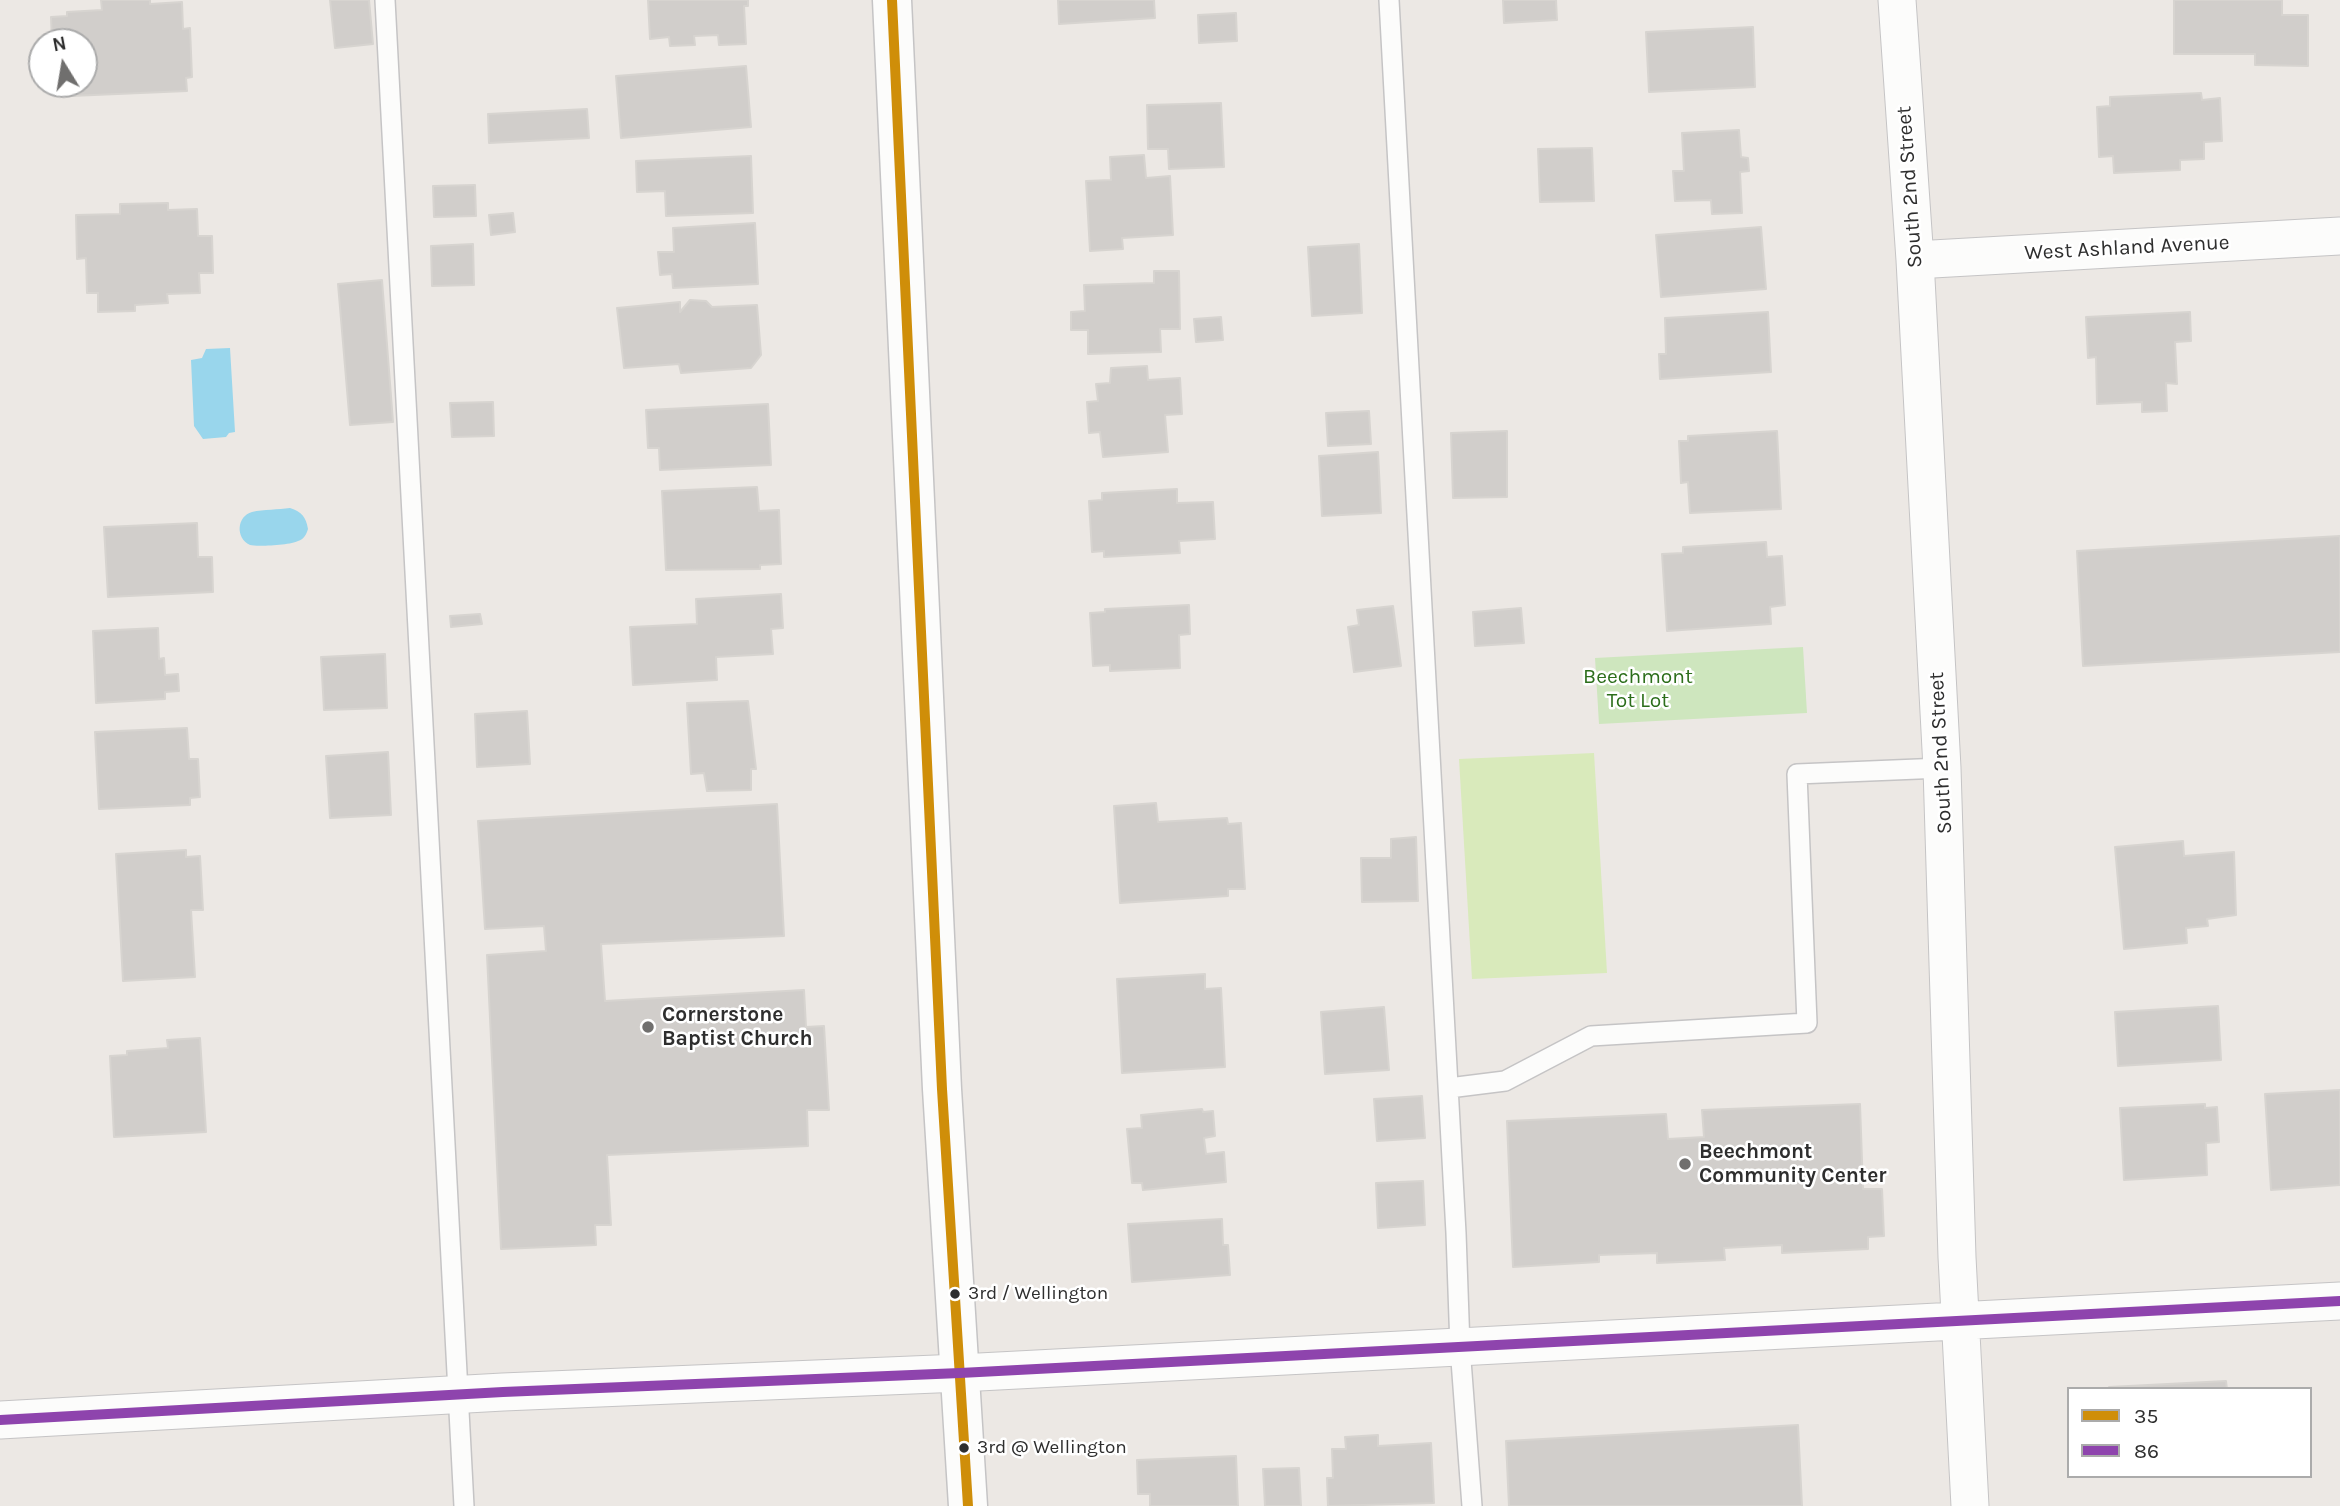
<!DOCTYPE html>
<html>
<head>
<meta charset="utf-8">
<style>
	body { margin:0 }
	#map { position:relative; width:2340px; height:1506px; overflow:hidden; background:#ece8e4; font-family:Karla,sans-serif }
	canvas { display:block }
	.legend { position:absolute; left:2067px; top:1387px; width:245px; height:91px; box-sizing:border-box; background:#fff; border:2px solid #ababab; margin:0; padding:9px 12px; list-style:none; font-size:21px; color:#2e2e2e }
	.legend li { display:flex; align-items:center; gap:14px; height:35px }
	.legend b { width:35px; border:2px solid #ababab }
	.north { position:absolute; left:28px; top:28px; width:70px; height:70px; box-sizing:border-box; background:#fff; border:2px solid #ababab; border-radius:50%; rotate:349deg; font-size:19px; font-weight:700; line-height:28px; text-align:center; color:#2e2e2e }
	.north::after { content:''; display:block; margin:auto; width:24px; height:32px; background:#706f6e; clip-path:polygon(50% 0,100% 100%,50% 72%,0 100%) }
</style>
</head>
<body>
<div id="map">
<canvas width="2340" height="1506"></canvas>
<ul class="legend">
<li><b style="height:9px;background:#cf8e09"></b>35</li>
<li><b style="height:9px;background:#8e44ad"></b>86</li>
</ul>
<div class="north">N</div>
</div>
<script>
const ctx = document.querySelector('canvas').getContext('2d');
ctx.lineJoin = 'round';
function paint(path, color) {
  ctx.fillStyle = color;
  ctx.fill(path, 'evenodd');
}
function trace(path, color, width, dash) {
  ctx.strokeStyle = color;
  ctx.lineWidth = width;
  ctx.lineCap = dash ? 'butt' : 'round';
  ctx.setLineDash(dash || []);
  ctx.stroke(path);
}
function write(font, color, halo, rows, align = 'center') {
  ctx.font = font + ' Karla,sans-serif';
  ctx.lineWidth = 5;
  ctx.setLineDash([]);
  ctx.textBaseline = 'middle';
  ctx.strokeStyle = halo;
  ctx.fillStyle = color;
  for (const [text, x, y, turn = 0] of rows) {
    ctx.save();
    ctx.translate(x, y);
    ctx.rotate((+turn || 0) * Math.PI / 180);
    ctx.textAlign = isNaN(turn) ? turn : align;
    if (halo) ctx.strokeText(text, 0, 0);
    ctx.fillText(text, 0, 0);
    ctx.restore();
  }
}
const green = new Path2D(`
	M1803,647l4,66 -208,11 -4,-66z`);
const pitch = new Path2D(`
	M1594,753l13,220 -135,6 -13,-220z`);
const water = new Path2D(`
	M230,348l5,84 -6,1 -3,4 -23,2 -9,-13 -3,-66 11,-2 4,-9z
	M290,508c12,4 16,9 18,21 -2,6 -4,10 -10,12 -7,4 -41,6 -48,4 -15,-7 -13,-29 2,-33 12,-3 26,-2 38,-4z`);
const building = new Path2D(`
	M101,0h49v4l32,-2 1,27 7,-1 2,49 -6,1 1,13 -116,5v-7l-17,1v-6h30v-42h-32l-1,-25 16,-1v-4l35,-2z
	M330,0h39l4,44 -38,4z
	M648,0h100v6h-4l2,38 -27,1 -1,-10 -24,1 1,9 -25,1 -1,-9 -19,2z
	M1058,0h96l1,18 -96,6z
	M1503,0h53l1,20 -53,3z
	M2174,0h108v15h26v51l-53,-1v-11h-81z
	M1236,13l1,28 -38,2 -1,-28z
	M1753,27l2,60 -106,5 -3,-60z
	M746,66l5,61 -130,11 -5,-62z
	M2201,93l1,7 18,-2 2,43 -18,1v17l-24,1v10l-66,3 -1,-17 -14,1 -2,-50 13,-1v-9z
	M1221,103l3,64 -55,2 -1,-20h-20l-1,-44z
	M587,109l2,29 -100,5 -1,-29z
	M1739,130l2,27 7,1 1,13 -9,1 2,41 -30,1 -1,-14 -36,1 -2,-30h11l-2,-38z
	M1592,148l2,53 -54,1 -2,-53z
	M1144,155l2,23 24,-2 3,59 -51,3 1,11 -33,2 -4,-70 25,-1 -1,-23z
	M751,156l2,57 -87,3 -1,-25 -28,1 -1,-31z
	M475,185l1,31 -42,1 -1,-31z
	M168,203v7l29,-1 1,27h14l1,37h-14l1,20 -33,1 1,9 -33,2v6l-37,1v-19h-11l-1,-35 -9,1 -1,-44 44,-1v-10z
	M513,213l2,19 -24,3 -2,-20z
	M755,223l3,61 -85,4 -1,-14 -12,1 -2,-23h16l-1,-24z
	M1761,227l5,62 -105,8 -5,-62z
	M473,244l1,41 -42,1 -1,-40z
	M1359,244l3,69 -50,3 -4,-69z
	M1154,271h25l1,58h-20l1,23 -73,2v-24h-17v-18l14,-1 -1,-26 70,-2z
	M382,280l11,142 -43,3 -12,-141z
	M690,300l16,1 6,6 45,-2 4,50 -10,13 -70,5 -2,-9 -55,4 -7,-60 63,-6v10z
	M1768,312l3,60 -111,7 -1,-25h7l-1,-36z
	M2190,312l1,29 -16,1 2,42 -11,-1 1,28 -25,1v-10l-45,2 -1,-47 -8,1 -2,-41z
	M1221,317l2,23 -27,2 -2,-23z
	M1147,366l1,14 32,-2 2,36 -17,1 3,37 -65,5 -3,-25 -11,1 -2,-31 11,-1 -2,-17 14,-1 1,-15z
	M493,402l1,34 -42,1 -2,-34z
	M768,404l3,61 -111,5 -1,-22h-11l-2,-38z
	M1369,411l2,33 -43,2 -2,-33z
	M1507,431v66l-54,1 -2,-65z
	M1777,431l4,78 -91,4 -2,-31 -7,1 -2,-42h9v-5z
	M1378,452l3,61 -59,3 -3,-60z
	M757,487l2,24 20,-1 2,54 -21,1v4l-94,1 -4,-79z
	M1177,489v14l36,-1 2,37 -36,2 1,12 -76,4v-6l-12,1 -3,-51 13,-1v-7z
	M197,523l1,34h14l1,35 -105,5 -4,-70z
	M2340,536v116l-257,14 -6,-115z
	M1766,542l1,15 15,-1 3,49 -15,2 1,17 -104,7 -5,-77 21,-1v-6z
	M781,594l2,34 -12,1 2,25 -57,3 1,23 -84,5 -3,-58 67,-3 -1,-25z
	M1189,605l1,29 -11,1 1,33 -70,3v-6l-17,1 -3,-53 15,-1v-3z
	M1393,606l8,60 -47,6 -6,-45 11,-2 -2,-15z
	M1521,608l3,35 -49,3 -2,-34z
	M480,614l2,10 -31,3 -1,-11z
	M158,628l1,31 5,-1 1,17 13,-1 1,17 -14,1v7l-69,4 -3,-72z
	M385,654l2,54 -63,2 -3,-53z
	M748,701l8,68h-5v21l-44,1 -3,-18 -13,1 -4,-71z
	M527,711l3,53 -53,3 -2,-53z
	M187,728l2,31h9l2,38 -10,1v7l-91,4 -4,-77z
	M388,752l3,63 -61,3 -4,-62z
	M1156,803l2,19 69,-4 1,6 13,-1 4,66h-17v7l-108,7 -6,-97z
	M777,804l7,132 -183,8 4,57 199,-11 2,37 18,-1 5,84h-22l1,36 -201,9 4,70h-16l1,20 -95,4 -14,-294 59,-4 -2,-25 -59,3 -7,-108z
	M1416,837l2,64 -56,1 -1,-44h30v-19z
	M2183,841l1,15 50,-4 2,63 -29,4 1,7 -22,2 1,15 -63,6 -9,-102z
	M186,850v7l14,-1 3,54h-12l4,67 -72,4 -7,-127z
	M1205,974v15l16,-1 4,79 -103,6 -5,-94z
	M2218,1006l3,54 -103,6 -3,-54z
	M1384,1007l5,63 -64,4 -4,-62z
	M200,1038l6,94 -92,5 -4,-81 17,-1v-4l41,-3 -1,-8z
	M2340,1090v95l-69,5 -6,-96z
	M1422,1096l3,42 -48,3 -3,-42z
	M1860,1104l3,85h19l2,47 -16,1v12l-86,4v-8l-58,3 1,12 -68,3v-10l-58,2v7l-86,5 -6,-146 159,-7 2,25 36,-2 -2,-27z
	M2205,1104v4l12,-1 2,35 -13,1 1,32 -83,5 -4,-72z
	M1202,1109l1,3 10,-1 2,25 -11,2 2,16 18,-2 2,30 -83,8 -1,-7h-10l-5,-54 15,-1 -1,-13z
	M1423,1181l2,44 -47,3 -2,-45z
	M1222,1219l1,26h5l2,30 -98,7 -4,-58z
	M2226,1381l1,8 -118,-2z
	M1798,1425l4,81h-293l-3,-65z
	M1378,1435v11l53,-3 3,60 -106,3 -1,-28h6l-1,-29h14l-1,-12z
	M1236,1456l2,50h-88v-12h-12l-1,-34z
	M1299,1468l2,38h-36l-2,-37z`);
const service = new Path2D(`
	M385,0l79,1506
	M1389,0l67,1233 4,114 12,159
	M1449,1088l56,-7 86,-45 216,-13 -10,-249 145,-6`);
const minor = new Path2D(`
	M1897,0l18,260 27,508 15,489 13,249
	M1915,260l425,-24
	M0,1420l503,-28 457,-19 1380,-72`);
const secondary = new Path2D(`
	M892,0l50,1089 26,417`);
const bus1 = new Path2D(`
	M892,0l50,1089 26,417`);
const bus2 = new Path2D(`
	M0,1420l503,-28 457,-19 1380,-72`);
const markers = [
	[648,1027,7,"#706f6e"],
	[1685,1164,7,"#706f6e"],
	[955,1294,6,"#2e2e2e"],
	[964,1448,6,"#2e2e2e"]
];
const busNames = [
	["3rd / Wellington",968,1294],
	["3rd @ Wellington",977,1448]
];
const streetNames = [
	["South 2nd Street",1910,187,-94],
	["West Ashland Avenue",2127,248,-3],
	["South 2nd Street",1941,753,-93]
];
const parkNames = [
	["Beechmont",1638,677],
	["Tot Lot",1638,701]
];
const poiNames = [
	["Cornerstone",662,1015],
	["Baptist Church",662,1039],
	["Beechmont",1699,1152],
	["Community Center",1699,1176]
];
paint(green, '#cee6be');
paint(pitch, '#d9eabb');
paint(water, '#99d6ec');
paint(building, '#d1cecb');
trace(building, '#d7d4d0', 2);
trace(service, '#c5c4c5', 22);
trace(minor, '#c5c4c5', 39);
trace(secondary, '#c5c4c5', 41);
trace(service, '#fcfcfb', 19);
trace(minor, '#fcfcfb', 37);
trace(secondary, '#fcfcfb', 38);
trace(bus1, '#cf8e09', 10);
trace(bus2, '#8e44ad', 10);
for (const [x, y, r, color] of markers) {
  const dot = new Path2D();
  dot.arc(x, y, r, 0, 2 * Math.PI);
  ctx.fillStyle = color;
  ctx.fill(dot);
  trace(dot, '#fff', 2.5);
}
write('19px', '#2e2e2e', '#fff', busNames, 'left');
write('21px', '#2e2e2e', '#fff', streetNames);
write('21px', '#2c6e1b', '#fff', parkNames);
write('bold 21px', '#2e2e2e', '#fff', poiNames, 'left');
</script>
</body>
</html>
